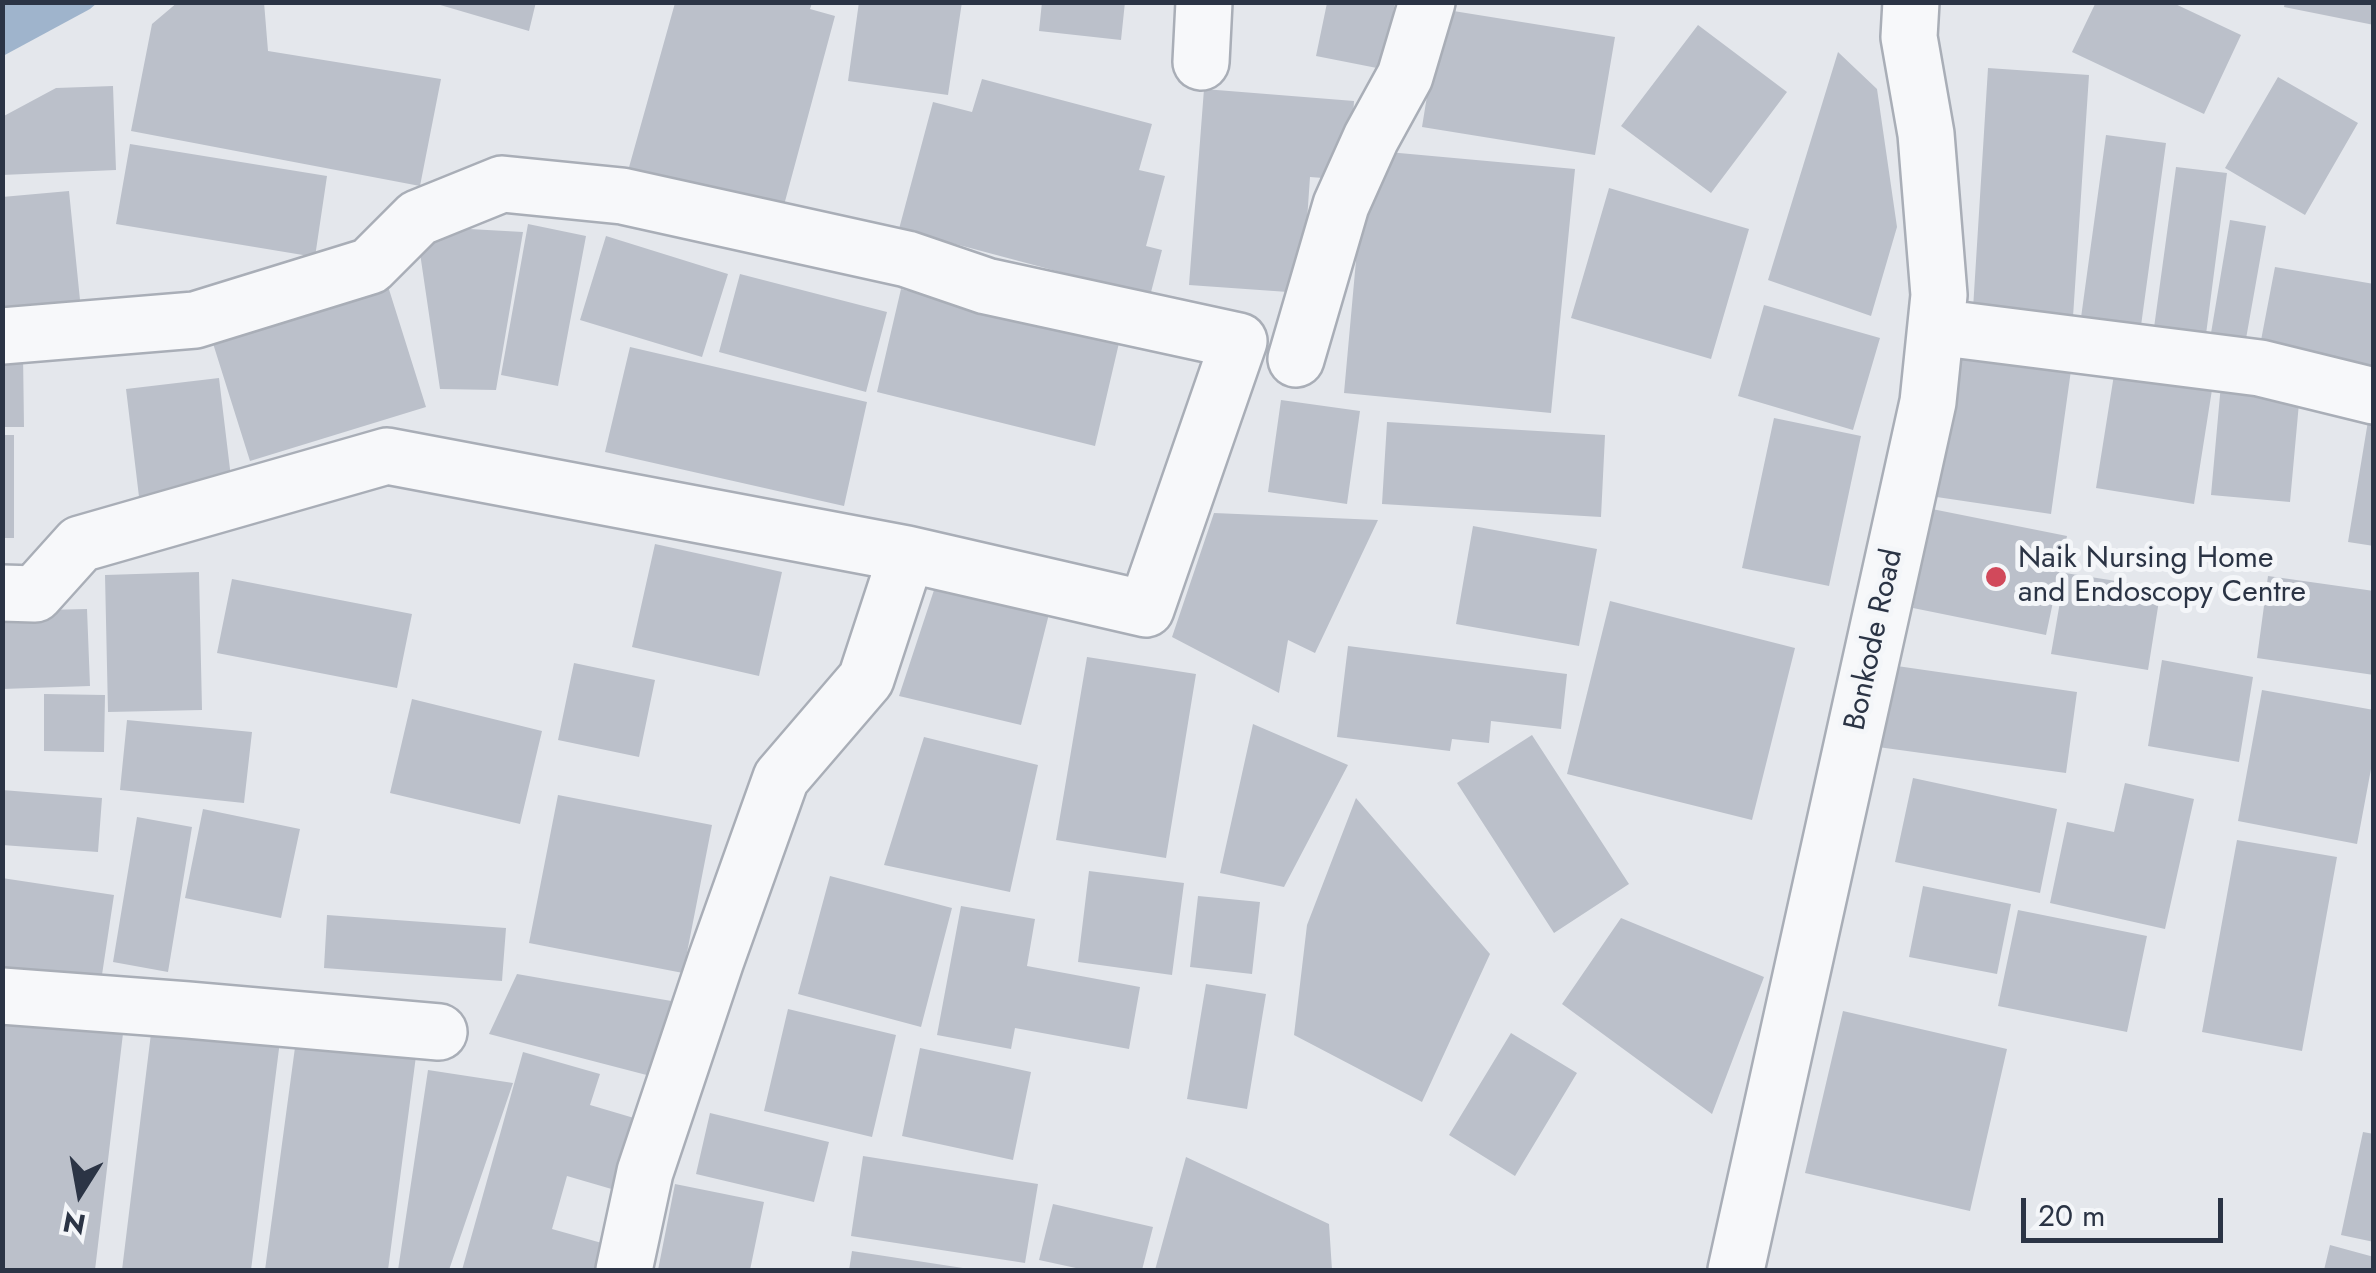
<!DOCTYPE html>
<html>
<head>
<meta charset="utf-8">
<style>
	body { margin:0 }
	#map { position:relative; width:2376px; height:1273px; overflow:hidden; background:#e4e7ec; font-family:Jost,sans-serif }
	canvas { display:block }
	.frame { position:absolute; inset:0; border:5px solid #2b3445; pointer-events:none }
	.north { position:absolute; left:30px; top:1143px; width:100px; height:100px; -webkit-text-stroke:8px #f4f6f9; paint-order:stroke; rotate:191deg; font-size:28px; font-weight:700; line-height:40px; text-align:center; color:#2b3445 }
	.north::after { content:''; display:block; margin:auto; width:35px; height:45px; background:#2b3445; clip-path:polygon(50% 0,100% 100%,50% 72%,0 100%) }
	.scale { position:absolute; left:2021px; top:1198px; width:202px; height:45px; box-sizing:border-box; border:5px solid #2b3445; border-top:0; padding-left:12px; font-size:30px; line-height:35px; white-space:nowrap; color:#2b3445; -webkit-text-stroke:8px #f4f6f9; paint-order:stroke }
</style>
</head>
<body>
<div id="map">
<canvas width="2376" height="1273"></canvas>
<div class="frame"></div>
<div class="north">N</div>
<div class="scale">20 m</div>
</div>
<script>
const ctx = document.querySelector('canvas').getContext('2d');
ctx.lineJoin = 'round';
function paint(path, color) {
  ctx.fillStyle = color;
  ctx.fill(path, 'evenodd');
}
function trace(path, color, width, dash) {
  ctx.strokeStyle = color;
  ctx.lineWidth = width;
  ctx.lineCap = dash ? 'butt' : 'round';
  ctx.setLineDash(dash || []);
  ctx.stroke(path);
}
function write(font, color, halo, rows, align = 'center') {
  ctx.font = font + ' Jost,sans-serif';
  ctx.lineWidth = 10;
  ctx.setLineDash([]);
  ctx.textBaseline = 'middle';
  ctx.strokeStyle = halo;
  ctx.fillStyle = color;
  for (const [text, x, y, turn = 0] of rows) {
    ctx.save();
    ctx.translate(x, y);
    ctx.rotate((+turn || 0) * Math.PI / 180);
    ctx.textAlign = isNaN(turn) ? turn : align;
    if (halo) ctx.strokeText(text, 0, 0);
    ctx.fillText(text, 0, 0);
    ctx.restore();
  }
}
const water = new Path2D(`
	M3,2h94v1l-7,6 -87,47z`);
const building = new Path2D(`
	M178,2h86l4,49 173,28 -21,107 -289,-55 21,-107z
	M430,2h106l-7,29z
	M859,2h103l-14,93 -100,-14z
	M1042,2h83l-4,38 -82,-9z
	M2096,2h75l70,33 -37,79 -132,-62z
	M2285,2h89v23l-90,-18z
	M675,3h137l-2,6 25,7 -55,204 -154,-42z
	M1327,3h68l-13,66 -66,-13z
	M1441,9l174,28 -20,118 -173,-28z
	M1698,25l89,67 -76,101 -90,-67z
	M1838,52l39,37 20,138 -26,89 -103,-36z
	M1988,68l101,7 -17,257 -100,-7z
	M2278,77l80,46 -53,92 -80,-47z
	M982,79l170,45 -13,46 26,6 -19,70 16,4 -12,46 -251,-67 34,-127 39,10z
	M113,86l3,84 -114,5v-58l54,-29z
	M1204,89l150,12 -5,79 -39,-3 -8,116 -113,-8z
	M2106,135l60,8 -26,190 -60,-8z
	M130,144l197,32 -12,81 -199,-33z
	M1366,150l209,19 -24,244 -207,-20z
	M2176,167l51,6 -22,169 -52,-7z
	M1609,188l140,41 -38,130 -140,-41z
	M69,191l12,119 -79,8v-121z
	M2230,220l36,6 -22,124 -35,-5z
	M528,224l58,12 -28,150 -57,-11z
	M416,226l107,6 -27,158 -56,-1z
	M606,236l122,38 -26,83 -122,-37z
	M381,264l45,143 -176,54 -45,-143z
	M2275,267l99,17v93l-116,-21z
	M740,274l147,38 -21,80 -147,-40z
	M901,289l218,54 -24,103 -218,-54z
	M1764,305l116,33 -27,92 -115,-34z
	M1952,346l120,17 -21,151 -121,-18z
	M630,347l237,55 -23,104 -239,-54z
	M23,353l1,74h-22v-73z
	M2116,362l98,15 -20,127 -98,-16z
	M219,378l14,116 -93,11 -14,-116z
	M2221,384l79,8 -10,110 -79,-7z
	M1281,400l79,11 -13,93 -79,-12z
	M2370,409h4v137l-26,-4z
	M1774,418l87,18 -32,150 -87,-18z
	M1387,422l218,13 -4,82 -219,-13z
	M2,435h12v103h-12z
	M1932,509l135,27 -21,99 -133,-27z
	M1214,513l164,7 -63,133 -27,-13 -9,53 -107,-56z
	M1473,526l124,23 -18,97 -123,-22z
	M655,544l127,28 -23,104 -127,-29z
	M199,572l3,138 -94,2 -3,-137z
	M2065,573l96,15 -13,82 -97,-16z
	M2268,576l106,15v84l-117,-17z
	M232,579l180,35 -15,74 -180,-35z
	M935,587l115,23 -29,115 -122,-29z
	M1610,601l185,47 -43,172 -185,-46z
	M87,609l3,77 -88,3v-78z
	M1348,646l219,28 -6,55 -70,-8 -2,22 -37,-4 -2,12 -113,-14z
	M1087,657l109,17 -30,184 -110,-18z
	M2162,660l91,17 -14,85 -91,-16z
	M574,663l81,17 -16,77 -81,-17z
	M1890,665l187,27 -11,81 -188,-26z
	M2262,690l112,20v43l-17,91 -119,-23z
	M44,694l61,1 -1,57 -60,-1z
	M412,699l130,32 -22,93 -130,-31z
	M127,720l125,12 -8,71 -124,-13z
	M1253,724l95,41 -64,122 -64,-14z
	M1532,735l97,149 -75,49 -97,-150z
	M924,737l114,28 -28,127 -126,-27z
	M1913,778l144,31 -17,84 -145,-31z
	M2125,783l69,16 -29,130 -115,-26 17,-81 47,10z
	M2,790l100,8 -4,54 -96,-7z
	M558,795l154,30 -29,148 -154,-30z
	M1356,798l134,156 -68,148 -128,-67 13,-110z
	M203,809l97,20 -19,89 -96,-20z
	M137,817l55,10 -24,145 -55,-10z
	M2237,840l100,17 -35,194 -100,-19z
	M1089,871l95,12 -12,92 -94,-13z
	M830,876l122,32 -31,119 -123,-33z
	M2,878l112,17 -14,93 -98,-15z
	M1923,886l88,18 -14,70 -88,-17z
	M1198,896l62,6 -8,72 -62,-7z
	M961,906l74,13 -8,47 113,21 -11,62 -114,-21 -4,21 -74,-14z
	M2018,910l129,26 -20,96 -129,-26z
	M327,915l179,13 -4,53 -178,-13z
	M1621,918l143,59 -52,137 -150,-110z
	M517,974l183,32 -38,73 -173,-45z
	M1206,984l60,10 -19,115 -60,-10z
	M788,1009l108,26 -24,102 -108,-26z
	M2,1011l122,14 -29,245h-93z
	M1843,1011l164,38 -37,162 -165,-38z
	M153,1017l128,16 -30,237h-129z
	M1511,1033l66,40 -62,103 -66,-41z
	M296,1040l120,16 -28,214h-123z
	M920,1048l111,24 -18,88 -111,-24z
	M523,1052l77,22 -10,31 44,13 -19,72 -48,-14 -15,53 64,18 -7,23h-147z
	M428,1070l85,13 -64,187h-51z
	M710,1113l119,29 -15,60 -118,-28z
	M2363,1132l11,2v108l-33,-7z
	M863,1156l175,28 -13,79 -174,-27z
	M1186,1157l143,67 3,46h-177z
	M675,1184l89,18 -14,68h-92z
	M1053,1204l100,23 -11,43h-57l-46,-10z
	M2330,1245l44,12v13h-50z
	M852,1251l111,17v2h-114z`);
const minor = new Path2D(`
	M1201,62l3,-60
	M1936,327l324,41 114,28
	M2,336l193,-16 175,-54 48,-48 84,-34 120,12 285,63 79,27 253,55 -93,268 -239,-55 -41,125 -85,99 -65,182 -71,212 -21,98
	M1296,359l45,-154 30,-67 34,-62 22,-74
	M2,593l33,1 45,-50 307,-88 520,98
	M2,996l186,14 251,22
	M1736,1270l192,-868 11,-107 -13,-161 -17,-97 2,-35`);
const markers = [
	[1996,577,12,"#d1495b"]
];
const poiNames = [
	["Naik Nursing Home",2018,560],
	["and Endoscopy Centre",2018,594]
];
const streetNames = [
	["Bonkode Road",1875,640,-78]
];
paint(water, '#9fb4cc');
paint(building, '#bbc0ca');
trace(minor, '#a9aeb7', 60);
trace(minor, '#f7f8fa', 55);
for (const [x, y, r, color] of markers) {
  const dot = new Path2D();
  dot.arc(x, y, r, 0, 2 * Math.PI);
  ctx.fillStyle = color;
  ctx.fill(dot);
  trace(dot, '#f4f6f9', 4);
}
write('30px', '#2b3445', '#f4f6f9', poiNames, 'left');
write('30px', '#2b3445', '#f4f6f9', streetNames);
</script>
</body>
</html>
